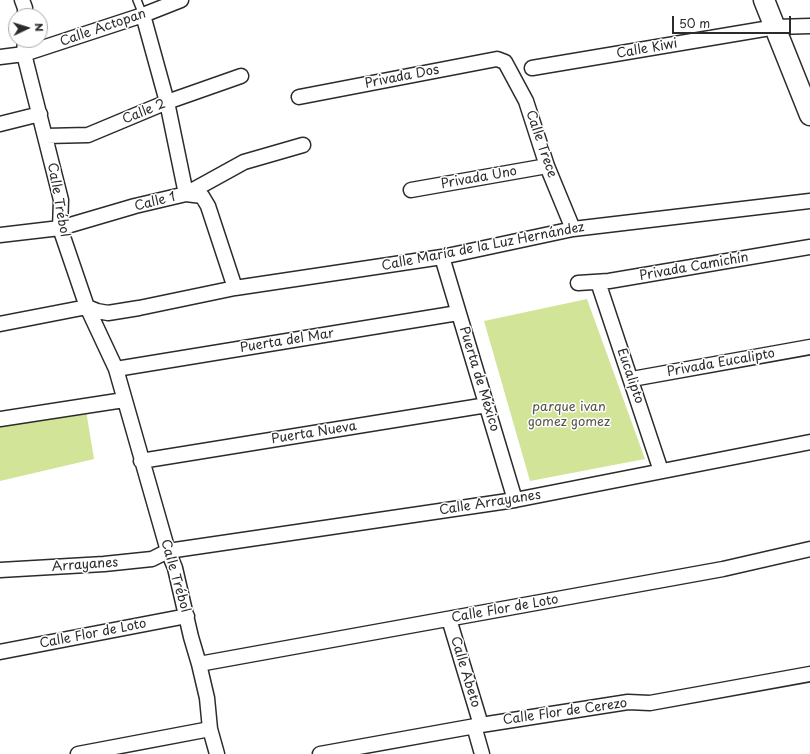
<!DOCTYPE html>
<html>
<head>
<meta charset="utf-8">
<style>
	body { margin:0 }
	#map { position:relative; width:810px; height:754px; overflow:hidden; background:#fff; font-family:"Playpen Sans",sans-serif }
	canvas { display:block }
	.north { position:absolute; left:8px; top:8px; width:40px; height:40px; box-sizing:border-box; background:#fff; border:1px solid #aaa; border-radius:50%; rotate:86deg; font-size:11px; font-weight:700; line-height:16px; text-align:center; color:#2b2b2b }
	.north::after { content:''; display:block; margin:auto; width:14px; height:18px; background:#2b2b2b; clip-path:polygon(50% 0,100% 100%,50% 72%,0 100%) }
	.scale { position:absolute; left:672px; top:16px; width:119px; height:18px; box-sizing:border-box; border:2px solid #2b2b2b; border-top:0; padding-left:5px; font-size:12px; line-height:14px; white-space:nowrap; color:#2b2b2b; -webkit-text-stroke:3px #fff; paint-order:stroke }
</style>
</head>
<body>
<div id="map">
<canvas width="810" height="754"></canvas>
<div class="north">N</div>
<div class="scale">50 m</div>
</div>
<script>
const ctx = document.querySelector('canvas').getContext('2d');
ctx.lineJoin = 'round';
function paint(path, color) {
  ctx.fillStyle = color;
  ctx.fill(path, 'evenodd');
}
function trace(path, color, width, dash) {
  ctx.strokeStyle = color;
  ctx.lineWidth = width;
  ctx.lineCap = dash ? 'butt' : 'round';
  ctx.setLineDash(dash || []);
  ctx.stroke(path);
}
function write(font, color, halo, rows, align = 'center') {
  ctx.font = font + ' "Playpen Sans",sans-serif';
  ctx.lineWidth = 3;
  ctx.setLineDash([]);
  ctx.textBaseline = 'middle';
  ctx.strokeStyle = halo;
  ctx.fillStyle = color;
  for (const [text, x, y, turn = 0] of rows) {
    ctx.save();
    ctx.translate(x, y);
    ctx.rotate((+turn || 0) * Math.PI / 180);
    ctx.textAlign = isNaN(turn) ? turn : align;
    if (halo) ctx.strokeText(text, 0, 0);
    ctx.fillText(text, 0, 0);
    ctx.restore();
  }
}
const green = new Path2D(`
	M587,299l58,160 -115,22 -46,-160z
	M85,404l9,55 -94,22v-59z`);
const lane = new Path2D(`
	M137,0l6,15`);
const street = new Path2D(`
	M22,0l3,8v8
	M143,15l24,87 19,92 16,2 6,10 27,82
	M25,40l-1,14 37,146 -1,28 27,79 29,62 52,182 7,17 16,69 8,27 8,34 3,31 7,25
	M0,57l24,-3 119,-39 38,-15
	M532,68l244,-41 34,-1
	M299,97l198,-38 8,3 21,39 21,65 26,63
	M0,124l40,-10
	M46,136l42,-1 79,-33 74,-26
	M411,190l136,-24
	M0,235l60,-7 75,-22 51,-12 58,-32 59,-17
	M442,257l73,243
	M598,282l63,189
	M578,283l31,-2 201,-34
	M0,324l87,-17 10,4 11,2 31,-5 96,-20 207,-31 131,-28 237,-28
	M116,369l342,-56
	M632,379l178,-32
	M0,419l124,-19
	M141,461l346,-56
	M0,570l104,-6 48,-5 16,-8 347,-51 295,-58
	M449,619l32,106
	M0,652l187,-36
	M199,664l524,-95 87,-20
	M474,726l8,28
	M78,754l132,-25
	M320,754l161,-29 147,-23 22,1 160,-29`);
const secondary = new Path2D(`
	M764,0l46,115`);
const streetNames = [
	["Calle Actopan",103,28,-19],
	["Calle Kiwi",647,49,-10],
	["Privada Dos",402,77,-11],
	["Calle 2",144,112,-22],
	["Calle Trece",541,144,71],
	["Privada Uno",479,178,-10],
	["Calle Trébol",58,200,80],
	["Calle 1",155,202,-14],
	["Calle María de la Luz Hernández",483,247,-11],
	["Privada Camichín",694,267,-10],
	["Puerta del Mar",287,341,-9],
	["Privada Eucalipto",721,363,-10],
	["Eucalipto",630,376,71],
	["Puerta de México",479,379,73],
	["Puerta Nueva",314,433,-9],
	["Calle Arrayanes",490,503,-9],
	["Arrayanes",85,565,-4],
	["Calle Trébol",175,576,74],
	["Calle Flor de Loto",505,609,-10],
	["Calle Flor de Loto",93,634,-11],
	["Calle Abeto",465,672,73],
	["Calle Flor de Cerezo",565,712,-8]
];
const parkNames = [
	["parque ivan",569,407],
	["gomez gomez",569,422]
];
paint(green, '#d2e498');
trace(lane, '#2b2b2b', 10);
trace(street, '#2b2b2b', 17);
trace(secondary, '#2b2b2b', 23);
trace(lane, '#fff', 7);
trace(street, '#fff', 14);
trace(secondary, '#fff', 20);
write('13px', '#2b2b2b', '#fff', streetNames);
write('13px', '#555946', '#fff', parkNames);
</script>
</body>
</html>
